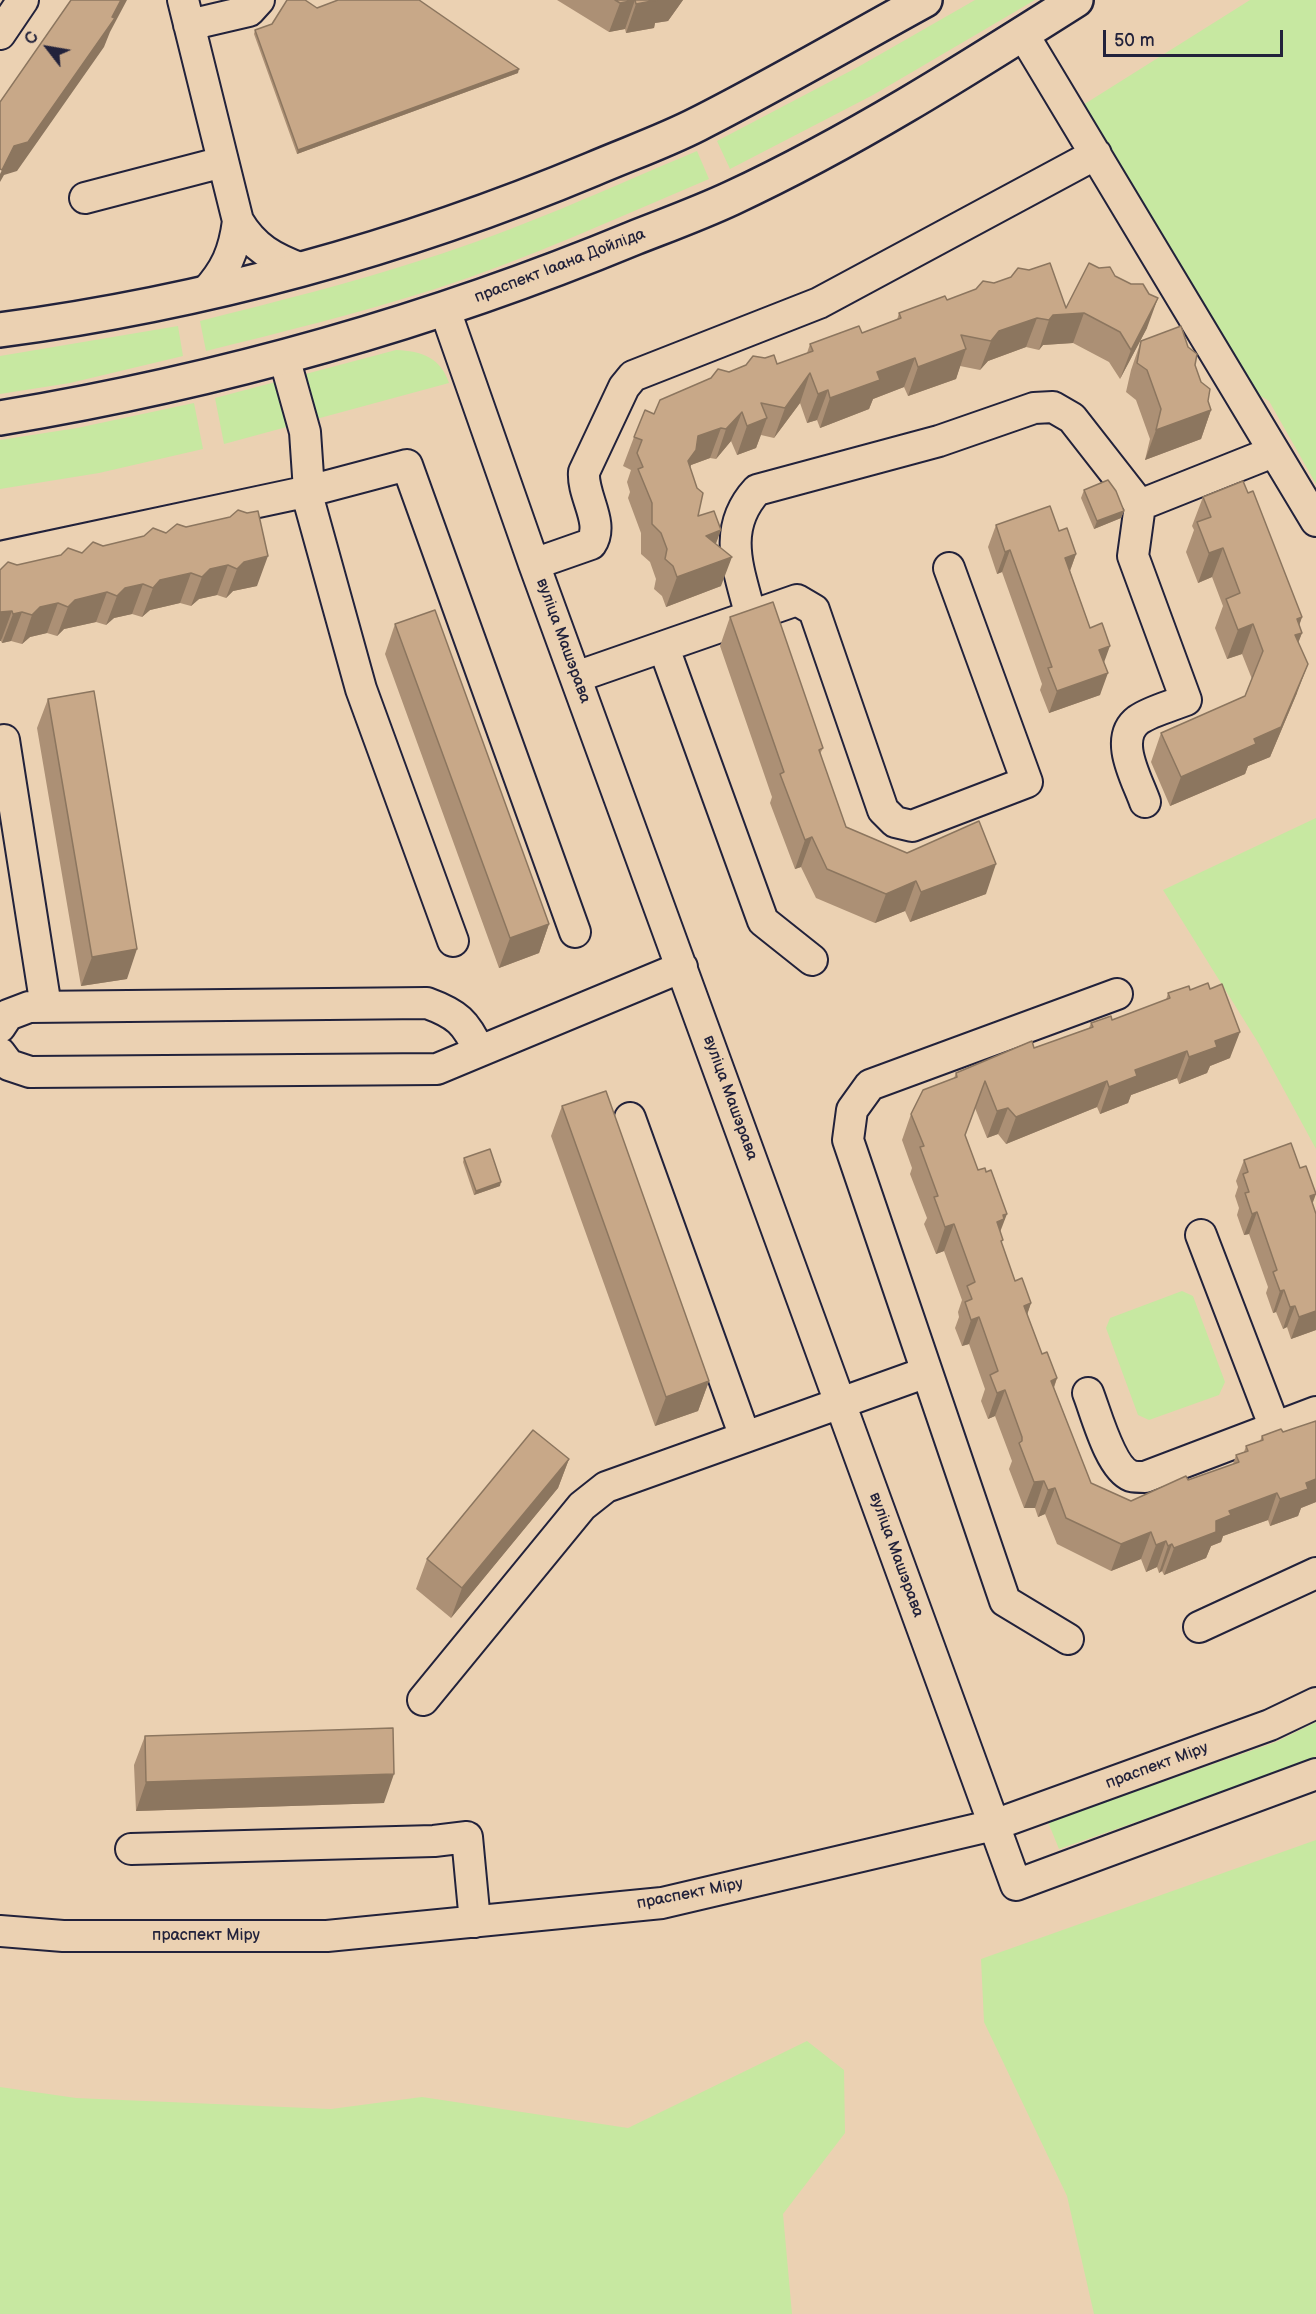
<!DOCTYPE html>
<html>
<head>
<meta charset="utf-8">
<style>
	body { margin:0 }
	#map { position:relative; width:1316px; height:2314px; overflow:hidden; background:#ebd1b2; font-family:"Balsamiq Sans",sans-serif }
	canvas { display:block }
	.north { position:absolute; left:18px; top:18px; width:60px; height:60px; -webkit-text-stroke:4px #ebd1b2; paint-order:stroke; rotate:301deg; font-size:16px; font-weight:700; line-height:24px; text-align:center; color:#22223b }
	.north::after { content:''; display:block; margin:auto; width:21px; height:27px; background:#22223b; clip-path:polygon(50% 0,100% 100%,50% 72%,0 100%) }
	.scale { position:absolute; left:1103px; top:30px; width:180px; height:27px; box-sizing:border-box; border:3px solid #22223b; border-top:0; padding-left:8px; font-size:18px; line-height:21px; white-space:nowrap; color:#22223b; -webkit-text-stroke:4px #ebd1b2; paint-order:stroke }
</style>
</head>
<body>
<div id="map">
<canvas width="1316" height="2314"></canvas>
<div class="north">С</div>
<div class="scale">50 m</div>
</div>
<script>
const ctx = document.querySelector('canvas').getContext('2d');
ctx.lineJoin = 'round';
function paint(path, color) {
  ctx.fillStyle = color;
  ctx.fill(path, 'evenodd');
}
function trace(path, color, width, dash) {
  ctx.strokeStyle = color;
  ctx.lineWidth = width;
  ctx.lineCap = dash ? 'butt' : 'round';
  ctx.setLineDash(dash || []);
  ctx.stroke(path);
}
function write(font, color, halo, rows, align = 'center') {
  ctx.font = font + ' "Balsamiq Sans",sans-serif';
  ctx.lineWidth = 4.5;
  ctx.setLineDash([]);
  ctx.textBaseline = 'middle';
  ctx.strokeStyle = halo;
  ctx.fillStyle = color;
  for (const [text, x, y, turn = 0] of rows) {
    ctx.save();
    ctx.translate(x, y);
    ctx.rotate((+turn || 0) * Math.PI / 180);
    ctx.textAlign = isNaN(turn) ? turn : align;
    if (halo) ctx.strokeText(text, 0, 0);
    ctx.fillText(text, 0, 0);
    ctx.restore();
  }
}
const green = new Path2D(`
	M975,0h60l-162,95 -143,74 -13,-28 141,-74z
	M1250,0h66v484l-47,-83 -20,-12 -166,-284z
	M697,151l12,28c-90,38 -181,80 -274,110 -76,24 -152,43 -229,62l-6,-30c75,-19 151,-38 225,-62 93,-29 182,-70 272,-108z
	M178,326l5,30 -113,27 -70,11v-38z
	M396,350c26,1 45,8 53,33l-225,61 -9,-46z
	M194,403l9,46 -104,24 -99,16v-49l77,-12z
	M1316,818v331l-57,-105 -96,-154z
	M1182,1291l11,5 32,86 -6,13 -70,25 -11,-5 -32,-87 4,-10z
	M1316,1722v34l-28,13 -229,80 -11,-27 228,-80z
	M1316,1840v474h-222l-27,-118 -83,-174 -3,-63z
	M807,2041l37,29 1,63 -62,81 9,100h-792v-227l76,11 255,11 91,-12 206,31z`);
const minor = new Path2D(`
	M183,0l55,221c16,27 35,37 64,48
	M189,25l60,-14 10,-11
	M0,34l23,-34
	M1023,34l293,487
	M85,198l138,-36
	M205,293c21,-23 29,-41 33,-72
	M445,310l89,254 482,1321 300,-111
	M284,357l21,75 5,73 51,184 92,252
	M1140,505l133,-53
	M0,557l309,-66 98,-26 168,467
	M534,564l57,-20c14,-21 -9,-48 -7,-72l40,-85 9,-11 186,-73 277,-149
	M751,617c-11,-45 -31,-87 6,-127l182,-49 95,-33 19,-1 19,11 68,87 -7,51 53,144c-15,6 -35,11 -48,20 -25,19 -1,59 7,82
	M664,648l99,273 49,39
	M576,677l221,-77 17,10 69,200 12,12 17,4 115,-44 -78,-214
	M4,740l42,267
	M0,1027l8,-12 21,-8 398,-4c30,11 39,19 52,48
	M0,1053l9,12 21,7 407,-3 245,-102
	M630,1118l115,319
	M1201,1235l74,193
	M1088,1393c8,20 22,75 43,83 4,1 10,1 14,1l171,-65
	M1199,1627l117,-54
	M1068,1639l-63,-38 -157,-461 4,-30 18,-25 247,-91
	M423,1700l159,-194 24,-19 321,-115
	M131,1849l303,-8 33,-4 8,85
	M0,1931l63,5h264l335,-33 332,-78 276,-100 46,-22`);
const major = new Path2D(`
	M0,330c203,-27 404,-82 593,-161 35,-15 72,-28 105,-45 77,-39 152,-83 227,-124
	M0,418c217,-36 431,-96 634,-180 33,-13 66,-25 98,-40 120,-56 232,-127 344,-198`);
const wall = new Path2D(`
	M557,0h126l-15,21 -13,2 -1,5 -28,5 -1,-4 -16,3z
	M317,8l201,65 -221,81 -43,-120 1,-4z
	M947,300l119,8 81,20 -27,51 -11,-17 -36,-19 -30,2 -4,5 -13,-3 -38,14 -8,9 -20,-4 -4,13 -48,17 -4,-9 -31,12 -4,10 -49,19 -3,-8 -10,3 -7,-20 -26,35 -13,-3 -5,13 -19,7 -6,-14 -15,18 -6,-1 -19,7 -1,2 8,49 18,28 5,42 -55,21 -4,-11 -8,-7 2,-10 -6,-17 -9,-8v-21l-13,-35 2,-6 -3,-10 4,-12 -8,-4 11,-29 20,-23 75,-42 48,-8 30,-11 3,-9 52,-11 35,-13 2,-7z
	M1141,341l54,24 16,45 -10,29 -56,21 5,-21 -14,-39 -10,-8 5,-22z
	M1084,490l40,21 -3,7 -27,11 -13,-31z
	M1203,497l99,120 -3,8 3,8 -4,9 -1,51 -27,64 -22,9 -3,8 -75,32 -19,-44 10,-29 84,-37 7,-17 -10,-25 -15,5 -12,-31 8,-22 -11,-29 -14,6 -12,-31 8,-22 -2,-4z
	M996,525l63,6 17,23 -6,17 20,57 14,34 -4,33 -51,18 -9,-23 2,-6 -40,-112 -5,2 -9,-27z
	M186,527l71,59 -24,5 -7,7 -9,-3 -18,4 -8,7 -11,-3 -30,7 -8,7 -10,-3 -18,4 -8,7 -10,-3 -32,7 -7,7 -10,-3 -17,4 -8,7 -11,-3 -9,2 -1,-2 16,-76 65,-12 21,-7 63,-13z
	M730,617l93,131 -3,6 26,73 140,67 -76,28 -5,-11 -30,12 -59,-25 -15,-31 -6,2 -25,-66 2,-6 -52,-151z
	M395,624l154,300 -10,29 -40,15 -114,-314z
	M48,699l79,280 -46,7 -44,-258z
	M1190,990l40,68 -20,8 -3,7 -28,11 -2,-6 -46,17 -3,8 -28,11 -3,-7 -91,37 -8,-10 -11,4 -12,-30 -10,27 35,97 2,12 13,37 16,22 -4,11 15,40 15,24 -3,10 37,95 40,18 102,-37 3,-9 8,-3 2,-6 14,-5 2,-5 21,-4 33,-11v81l-15,6 -3,8 -28,10 -2,-6 -45,16 -2,6 -10,4 -5,12 -42,17 -2,-4 -3,2 -2,-6 -11,5 -5,-13 -30,12 -54,-27 -12,-30 -7,3 -3,-9h-11l-15,-39 3,-8 -17,-45 -7,3 -7,-18 4,-12 -16,-45 -7,2 -7,-18 4,-11 -1,-5 4,-12 -18,-49 -8,3 -12,-30 3,-6 -17,-44 2,-6 -10,-28 9,-26 43,-36 2,-5 101,-33 32,-12 2,-5 21,-3 54,-20 2,-7z
	M562,1106l147,275 -11,30 -43,15 -104,-290z
	M464,1158l36,28 -26,9 -11,-33z
	M1244,1160l68,43 4,11v116l-25,9 -4,-12 -4,2 -7,-17 -3,1 -7,-20 2,-6 -19,-53 -5,1 -7,-20 2,-7 -4,-12 3,-9 -2,-6z
	M569,1459l-11,29 -107,130 -35,-29 11,-30z
	M145,1736l239,67 -248,8 -2,-46z`);
const shadedWall = new Path2D(`
	M121,0h6l-17,32 -6,15 -87,124 -13,4 -4,7v-8l14,-28 98,-129z
	M635,0l-10,29 -16,3 11,-29z
	M657,0h26l-15,21 -13,2 -1,5 -28,5 10,-29z
	M519,69l-1,4 -221,81 1,-4z
	M1158,298l-11,30 -27,51 11,-29z
	M1084,313l-11,30 -30,2 -4,5 10,-30 4,-5z
	M1037,318l-11,29 -38,14 -8,9 11,-29 8,-10z
	M966,349l-10,30 -48,17 10,-29z
	M915,358l-11,29 -31,12 -4,10 -49,19 10,-30 47,-26z
	M810,373l-10,30 -26,35 11,-30z
	M828,390l-11,30 -10,3 11,-29z
	M1211,410l-10,29 -56,21 11,-30z
	M742,412l-11,29 -15,18 10,-30z
	M767,418l-11,30 -19,7 10,-29z
	M721,428l-11,30 -19,7 -6,15 3,-19 10,-25z
	M1124,511l-3,7 -27,11 3,-8z
	M721,530l-11,30 -4,-24z
	M1223,548l-11,29 -14,6 11,-30z
	M1010,550l-8,22 -5,2 8,-22z
	M1076,554l-8,22 -3,-18z
	M268,556l-11,30 -24,5 -7,7 11,-29 7,-7z
	M732,557l-11,29 -55,21 11,-30z
	M228,565l-11,30 -18,4 -8,7 11,-29 8,-8z
	M191,573l-11,30 -30,7 -8,7 11,-29 7,-8z
	M143,584l-11,30 -18,4 -8,7 11,-29 8,-8z
	M107,592l-11,30 -32,7 -7,7 11,-29 7,-7z
	M58,603l-11,30 -17,4 -8,7 10,-29 8,-8z
	M12,611l-11,30h-1v-29z
	M22,612l-11,29 -9,2 11,-29z
	M1302,617l-6,18 6,-2 -11,29 6,-43z
	M1253,624l-11,30 -15,5 11,-29z
	M1110,646l-8,22 -3,-18z
	M1308,664l-11,29 -27,64 -22,9 -3,8 -75,32 11,-29 73,-38z
	M1108,673l-8,22 -51,18 8,-22z
	M812,837l-11,30 -6,2 10,-29z
	M996,864l-10,30 -76,28 11,-30z
	M916,881l-11,30 -30,12 11,-29z
	M549,924l-10,29 -40,15 11,-30z
	M137,949l-10,30 -46,7 11,-29z
	M1240,1032l-10,26 -20,8 -3,7 -28,11 10,-27 26,-16z
	M1187,1051l-10,27 -46,17 -3,8 -28,11 9,-27 26,-17z
	M1107,1081l-10,26 -91,37 10,-27z
	M1008,1108l-10,26 -11,4 10,-27z
	M501,1182l-1,4 -26,9 2,-4z
	M1316,1194l-8,22 2,-20z
	M1257,1212l-8,22 -5,1 8,-21z
	M1007,1214l-10,26v-18l6,-7z
	M954,1224l-10,27 -8,3 9,-27z
	M1284,1290l-8,22 -3,1 7,-22z
	M1031,1303l-9,27 2,-24z
	M1295,1306l-8,21 -4,2 7,-22z
	M1316,1311v19l-25,9 8,-22z
	M979,1317l-10,27 -7,2 9,-26z
	M1057,1378l-10,27 4,-24z
	M709,1381l-11,30 -43,15 11,-29z
	M1005,1390l-10,26 -7,3 9,-26z
	M569,1459l-11,29 -107,130 11,-30z
	M1316,1479v23l-15,6 -3,8 -28,10 10,-27 26,-16z
	M1044,1481l-9,27h-11l10,-26z
	M1055,1488l-10,26 -7,3 10,-27z
	M1277,1493l-9,27 -45,16 -2,6 -10,4 -5,12 -42,17 10,-27 42,-27 13,-10z
	M1151,1532l-10,27 -30,12 10,-27z
	M1166,1541l-9,26 -11,5 10,-27z
	M1172,1544l-10,27 -3,2 9,-27z
	M394,1774l-10,29 -248,8 10,-29z`);
const building = new Path2D(`
	M71,0h50l-9,17 3,1 -87,124 -14,4 -12,24 -2,-1v-67z
	M287,0h18l12,8 21,-8h81l100,69 -221,81 -43,-120 17,-6z
	M615,0h20l-15,3z
	M635,0h22l-21,4z
	M1050,263l16,45 23,-45 10,5 11,-1 5,9 16,8h12l6,10 9,4 -27,52 -11,-18 -36,-19 -31,2 -4,5 -12,-2 -38,13 -8,10 -30,-6 5,14 -48,18 -3,-9 -38,14 3,8 -50,18 -2,-8 -10,4 -8,-21 -25,35 -24,-5 6,15 -20,8 -5,-14 -16,17 -5,-1 -23,8 -2,14 -8,11 9,27 6,5 -5,23 16,-5 7,19 -15,6 26,21 -55,20 -4,-11 -8,-7 2,-10 -6,-16 -9,-9v-21l-14,-34 5,-2 -6,-14 5,-13 -8,-3 11,-27 9,4 6,-14 51,-22 7,-9 11,3 17,-7 7,-9 12,2 9,-3 3,9 36,-13 -3,-7 49,-18 3,7 39,-15 -2,-5 46,-17 2,4 29,-11 7,-8 11,2 17,-6 7,-9 11,2z
	M1181,326l7,21 9,7 -2,11 6,17 9,7 -2,12 3,9 -55,20 5,-21 -14,-39 -10,-7 4,-22z
	M1108,480l8,11 8,20 -27,10 -13,-31z
	M1243,481l5,12 5,-2 49,126 -5,2 5,14 -7,2 13,29 -27,63 -27,12 2,5 -75,33 -20,-44 84,-37 18,-45 -10,-27 -15,6 -12,-31 14,-6 -17,-45 -14,5 -12,-31 14,-5 -8,-20z
	M1050,506l9,25 8,-3 9,26 -11,4 25,70 12,-5 8,23 -11,4 9,23 -51,18 -9,-23 4,-1 -42,-117 -5,2 -9,-27z
	M238,510l9,3 11,-2 10,45 -24,6 -7,7 -9,-4 -18,4 -8,8 -11,-4 -31,7 -7,8 -10,-4 -18,4 -8,8 -10,-4 -32,8 -7,7 -10,-4 -18,4 -8,8 -10,-3 -9,2 -1,-3 -12,1v-42l8,-8 9,3 44,-10 7,-7 14,5 11,-11 10,4 41,-10 9,-8 13,5 11,-9 9,3 44,-10z
	M773,602l50,146 -4,2 27,77 61,26 72,-32 17,43 -75,28 -5,-11 -30,13 -59,-25 -15,-32 -7,3 -25,-66 4,-2 -54,-155z
	M435,610l114,314 -39,14 -115,-314z
	M94,691l43,258 -45,8 -44,-258z
	M1208,983l2,6 12,-5 18,48 -25,9 2,6 -28,10 -2,-6 -52,19 2,6 -28,11 -2,-6 -91,36 -8,-9 -11,3 -12,-30 -20,54 13,35 7,-2 1,4 5,-2 16,44 -4,1 1,4 -7,3 6,18 -2,1 14,40 7,-3 9,25 -7,3 18,48 5,-2 10,26 -6,3 40,102 40,18 55,-25 2,4 51,-18 -3,-7 12,-4 -2,-5 17,-6 -1,-4 19,-7 2,3 33,-11v58l-10,4 2,6 -28,10 -3,-6 -48,18 2,4 -15,6v11l-42,16 -2,-4 -4,2 -2,-5 -10,4 -5,-13 -30,12 -55,-26 -11,-30 -7,2 -4,-9 -10,1 -15,-39 3,-2v-4l-17,-47 -8,3 -7,-18 8,-4 -19,-54 -8,3 -6,-18 7,-3 -5,-13 8,-4 -21,-58 -9,3 -11,-30 4,-1 -18,-49 4,-1 -13,-32 12,-24 34,-13 -1,-4 76,-32 2,7 59,-21 -2,-4 20,-7 1,4 58,-22 -2,-5 21,-7 1,4z
	M606,1091l103,290 -43,16 -104,-291z
	M1291,1143l9,25 6,-2 10,28 -6,2 6,18v97l-17,6 -4,-11 -5,1 -6,-17 -4,1 -7,-19 4,-2 -20,-58 -5,2 -7,-21 4,-1 -6,-18 5,-2 -4,-12z
	M490,1149l11,33 -25,9 -12,-33z
	M533,1430l36,29 -107,129 -35,-29z
	M393,1728l1,46 -248,8 -1,-46z`);
const streetNames = [
	["праспект Іаана Дойліда",560,266,-21],
	["вуліца Машэрава",563,641,70],
	["вуліца Машэрава",730,1098,70],
	["вуліца Машэрава",896,1555,70],
	["праспект Міру",1157,1766,-20],
	["праспект Міру",690,1894,-11],
	["праспект Міру",206,1936]
];
paint(green, '#c7e8a1');
trace(minor, '#22223b', 34);
trace(major, '#22223b', 38);
trace(minor, '#ebd1b2', 30);
trace(major, '#ebd1b2', 33);
paint(wall, '#ac9075');
paint(shadedWall, '#8c765f');
paint(building, '#c8a888');
trace(building, '#8c765f', 1.5);
write('16px', '#22223b', '#ebd1b2', streetNames);
</script>
</body>
</html>
